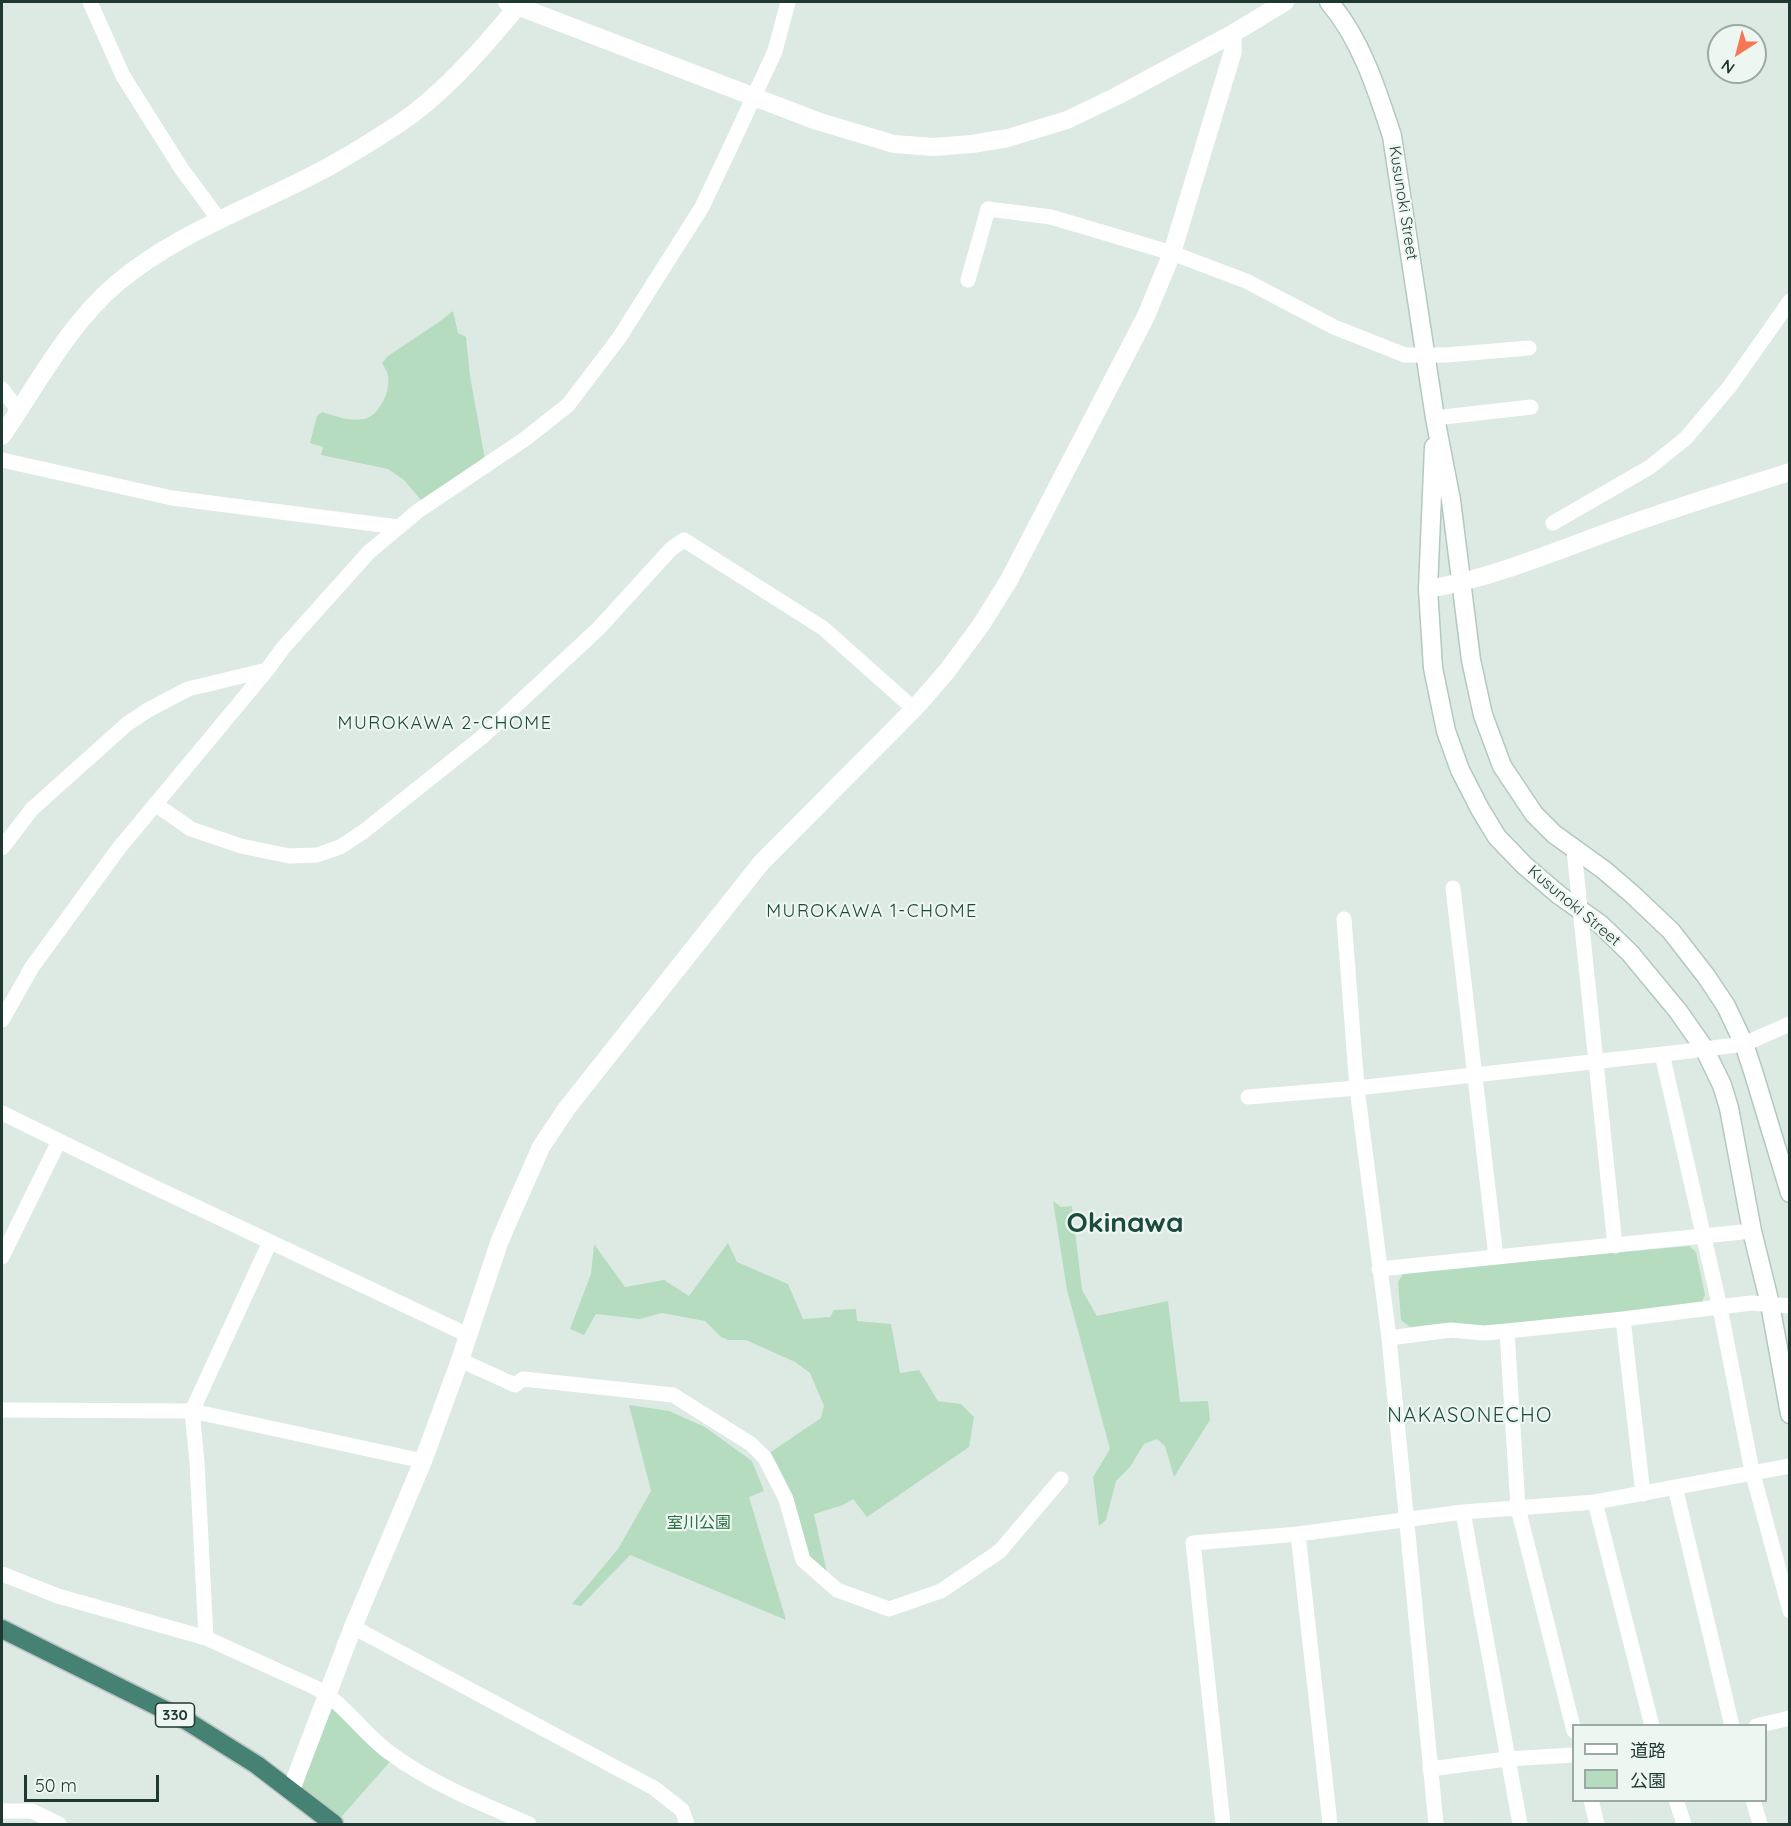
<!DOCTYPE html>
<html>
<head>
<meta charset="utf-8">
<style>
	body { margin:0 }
	#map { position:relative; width:1791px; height:1826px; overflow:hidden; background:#ddeae4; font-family:Quicksand,"Noto Sans JP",sans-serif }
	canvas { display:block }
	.frame { position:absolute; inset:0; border:3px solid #1f3932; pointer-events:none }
	.legend { position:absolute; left:1572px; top:1724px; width:195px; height:78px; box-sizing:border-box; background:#eef6f2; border:2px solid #9baaa5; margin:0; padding:8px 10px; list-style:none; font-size:18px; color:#1f3932 }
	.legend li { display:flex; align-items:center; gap:12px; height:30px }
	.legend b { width:30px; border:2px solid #9baaa5 }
	.north { position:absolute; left:1707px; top:24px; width:60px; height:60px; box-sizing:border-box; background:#eef6f2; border:2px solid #9baaa5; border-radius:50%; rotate:216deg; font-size:16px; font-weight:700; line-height:24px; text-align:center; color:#1f3932 }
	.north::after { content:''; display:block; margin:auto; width:21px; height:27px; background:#f47851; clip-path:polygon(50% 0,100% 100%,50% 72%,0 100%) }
	.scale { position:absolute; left:24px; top:1775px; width:135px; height:27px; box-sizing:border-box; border:3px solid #1f3932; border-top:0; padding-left:8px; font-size:18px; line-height:21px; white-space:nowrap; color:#1f3932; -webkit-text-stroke:4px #eef6f2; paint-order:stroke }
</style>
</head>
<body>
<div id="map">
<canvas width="1791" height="1826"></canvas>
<div class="frame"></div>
<ul class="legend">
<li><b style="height:8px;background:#fff"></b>道路</li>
<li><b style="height:16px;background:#b5dcbf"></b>公園</li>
</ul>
<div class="north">N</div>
<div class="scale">50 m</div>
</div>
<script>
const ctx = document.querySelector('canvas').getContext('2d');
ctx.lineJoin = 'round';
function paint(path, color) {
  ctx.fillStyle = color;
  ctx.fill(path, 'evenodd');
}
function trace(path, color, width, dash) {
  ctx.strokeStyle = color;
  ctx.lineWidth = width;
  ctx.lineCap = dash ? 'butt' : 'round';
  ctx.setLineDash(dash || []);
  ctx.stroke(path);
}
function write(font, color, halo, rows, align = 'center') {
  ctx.font = font + ' Quicksand,"Noto Sans JP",sans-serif';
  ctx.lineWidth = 4.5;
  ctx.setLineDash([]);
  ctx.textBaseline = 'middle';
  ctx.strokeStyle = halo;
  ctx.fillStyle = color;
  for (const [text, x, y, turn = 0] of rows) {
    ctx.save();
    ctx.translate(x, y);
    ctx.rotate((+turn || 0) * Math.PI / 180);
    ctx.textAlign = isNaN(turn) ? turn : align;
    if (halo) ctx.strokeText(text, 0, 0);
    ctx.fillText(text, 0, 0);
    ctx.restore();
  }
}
const green = new Path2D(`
	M453,311l5,22 8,4 4,39 16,89 -60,41 -22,-26 -16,-11 -67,-14 2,-8 -13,-4 7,-27 5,-4c14,4 27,10 42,7 15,-3 27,-28 24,-43 0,-4 -4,-9 -6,-13l6,-7 51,-34z
	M1053,1201l8,6 11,-1 10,84 15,26 71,-15 12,101 28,-1 2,19 -36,57 -9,-31 -8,-7 -13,5 -14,23 -14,14 -10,39 -7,6 -6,-49 17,-28 -43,-159z
	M728,1243l9,19 51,22 15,35 27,-2 4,-7 22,-1 1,12 34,3 9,49 19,-3 19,31 23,3 13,13 -5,30 -102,70 -14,-18 -10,6 -29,9 13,59 -18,-14 -41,-105 53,-36 3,-12 -14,-33 -15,-11 -49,-22h-18l-7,-3 -16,-16 -43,-8 -22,6 -44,-5 -12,21 -14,-6 21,-55 3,-30 31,43 39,-7 25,16z
	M1689,1246l7,6 9,43 -4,9 -218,24 -36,-5 -37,4 -9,-7 -3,-38 6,-10z
	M629,1405l40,6 36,16 47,34 12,30 -15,6 37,123 -156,-65 -49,51 -9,-2 46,-55 33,-58z
	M327,1694l68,62 -60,68 -43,-35z`);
const minor = new Path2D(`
	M90,2l33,74 58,92 39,53
	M775,51l13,-49
	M968,280l20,-71 63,8 121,36 74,28 88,46 71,28h41l83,-7
	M2,389l17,22
	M1435,418l96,-11
	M2,460l170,38 226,29
	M1553,523l97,-56 36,-29 44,-52 60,-85
	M155,804l36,25 50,17 48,10 28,-1 23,-8 23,-15 119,-95 117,-109 72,-79 13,-9 139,88 91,81
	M2,848l30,-39 95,-85 21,-14 40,-21 79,-19
	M1574,850l41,396
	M1453,888l43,369
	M1344,919l13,169 32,250 47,486
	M2,1020l30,-53 87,-119 148,-178 16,-22 86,-96 49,-41 107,-72 43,-34 51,-67 83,-131 28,-59
	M1662,1054l58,254 32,163 38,140
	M1248,1097l109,-9 324,-36 63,-8 46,-20
	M2,1113l135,66 331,156
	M2,1257l57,-116
	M1379,1269l373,-38
	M1623,1319l20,175
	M1507,1331l11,177 56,223
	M1389,1338l62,-8 33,3 23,-2 116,-12 128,-16 39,3
	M460,1360l55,25 8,-6 150,16 78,49 14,14 21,41 17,61 34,30 52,19 52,-18 59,-40 61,-72
	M2,1410l190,1 231,50
	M1675,1487l57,239
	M1595,1502l57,224
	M1463,1512l57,312
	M1298,1534l32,290
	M2,1574l56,22 148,42 108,49c30,15 49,47 76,66 42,31 92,51 139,71
	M353,1627l301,161 28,22 5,14
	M206,1638l-9,-176 -5,-51 78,-169
	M1756,1726l34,-8
	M1430,1769l77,-10 67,-4
	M1591,1800l6,24
	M1676,1800l8,24
	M1753,1800l7,24
	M2,1811h30l27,13
	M1223,1824l-30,-281 105,-9 165,-22 132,-10 195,-36`);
const tertiary = new Path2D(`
	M507,2l310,119 77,23 39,3 39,-3 36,-6 59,-18 50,-24 115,-62 53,-32
	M2,436c35,-51 66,-111 114,-152 62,-53 143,-79 214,-118 28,-16 58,-34 84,-53 40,-31 75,-72 107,-111
	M1428,589c64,-11 123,-36 183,-58 59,-22 119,-40 179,-59
	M291,1790l62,-163 70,-166 37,-101 40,-120 41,-93 26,-39 194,-245 153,-154 33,-38 34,-46 28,-45 137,-264 26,-63 61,-202 -1,-17`);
const secondary = new Path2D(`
	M1329,2c32,37 48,88 63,134l43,282 16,82 20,160 12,55 19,51 32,48 20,20 50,36 28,24 39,37 35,45 20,30 18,38 9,27 37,122
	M1434,447l-6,142 5,79 13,63 14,39 20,39 17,28 27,28 35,30 41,29 30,29 48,58 26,37 18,37 7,23 23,123 18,73 20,110`);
const trunk = new Path2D(`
	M2,1629l185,92 70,44 77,59`);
const minorBridge = new Path2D(`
	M730,148l45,-97`);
const shields = [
	[175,1715,39]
];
const shieldNames = [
	["330",175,1715]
];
const streetNames = [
	["Kusunoki Street",1403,203,81],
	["Kusunoki Street",1574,906,40]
];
const parkNames = [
	["室川公園",699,1523]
];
const neighbourhoodNames = [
	["MUROKAWA 2-CHOME",445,724],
	["MUROKAWA 1-CHOME",872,912]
];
const quarterNames = [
	["NAKASONECHO",1470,1416]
];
const townNames = [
	["Okinawa",1125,1224]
];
paint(green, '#b5dcbf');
trace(secondary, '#b1c9c0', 21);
trace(trunk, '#bcc4c2', 21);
trace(minor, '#fff', 15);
trace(tertiary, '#fff', 18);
trace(secondary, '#fff', 18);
trace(trunk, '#468274', 18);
trace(minorBridge, '#fff', 15);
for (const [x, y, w] of shields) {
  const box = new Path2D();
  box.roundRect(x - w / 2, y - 12, w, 24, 4.5);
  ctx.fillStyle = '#eef6f2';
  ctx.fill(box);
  trace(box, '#1f3932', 1.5);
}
write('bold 15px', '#1f3932', null, shieldNames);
write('16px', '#1f3932', '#eef6f2', streetNames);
write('16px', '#297044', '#eef6f2', parkNames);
ctx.letterSpacing = '1.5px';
write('18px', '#1b4b3f', '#eef6f2', neighbourhoodNames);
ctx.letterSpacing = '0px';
ctx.letterSpacing = '1.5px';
write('20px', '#1b4b3f', '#eef6f2', quarterNames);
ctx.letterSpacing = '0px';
write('bold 28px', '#1b4b3f', '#eef6f2', townNames);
</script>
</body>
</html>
